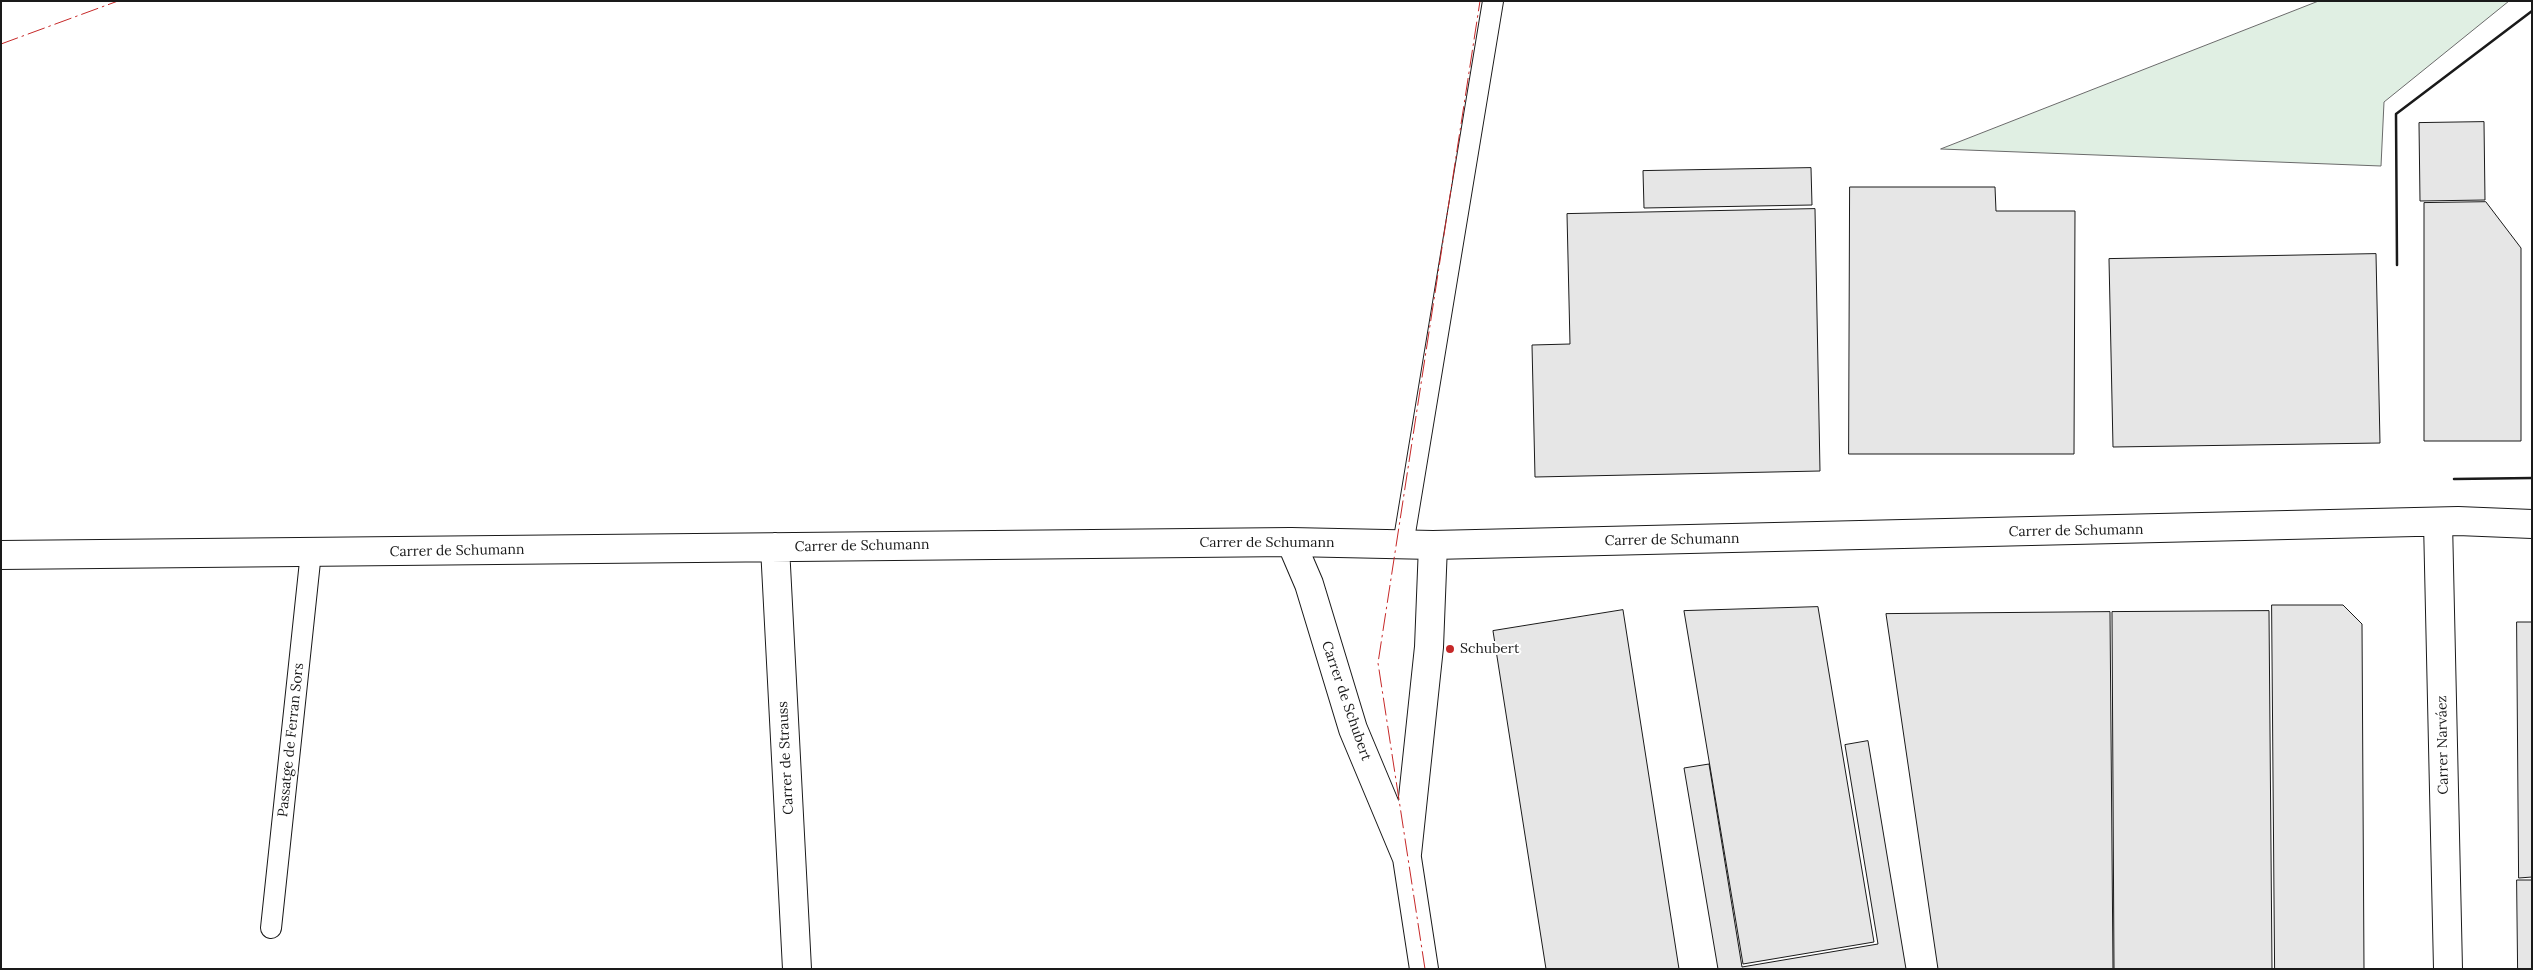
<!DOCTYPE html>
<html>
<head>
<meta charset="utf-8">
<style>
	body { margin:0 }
	#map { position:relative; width:2533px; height:970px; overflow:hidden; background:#fff; font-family:Lora,serif }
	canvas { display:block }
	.frame { position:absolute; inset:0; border:2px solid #1a1a1a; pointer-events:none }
</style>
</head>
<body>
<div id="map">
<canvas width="2533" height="970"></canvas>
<div class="frame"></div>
</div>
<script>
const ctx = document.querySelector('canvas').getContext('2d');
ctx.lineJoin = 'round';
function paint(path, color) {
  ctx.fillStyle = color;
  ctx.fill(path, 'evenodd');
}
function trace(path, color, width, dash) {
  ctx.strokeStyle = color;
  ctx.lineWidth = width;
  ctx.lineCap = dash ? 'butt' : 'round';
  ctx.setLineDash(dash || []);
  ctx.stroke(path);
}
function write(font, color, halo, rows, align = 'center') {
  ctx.font = font + ' Lora,serif';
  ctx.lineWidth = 4;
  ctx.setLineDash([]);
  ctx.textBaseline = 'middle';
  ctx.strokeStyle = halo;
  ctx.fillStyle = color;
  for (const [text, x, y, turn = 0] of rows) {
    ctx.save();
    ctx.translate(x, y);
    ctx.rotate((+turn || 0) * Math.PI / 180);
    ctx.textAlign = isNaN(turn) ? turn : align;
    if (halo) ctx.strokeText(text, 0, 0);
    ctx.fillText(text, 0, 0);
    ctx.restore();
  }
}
const green = new Path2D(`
	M2319,1h190l-125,101 -3,64 -440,-17z`);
const building = new Path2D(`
	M2484,122l1,78 -65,1 -1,-78z
	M1811,168l1,37 -168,3 -1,-37z
	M1850,187h145l1,24h79l-1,243h-225z
	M2486,202l35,46v193h-97v-238z
	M1815,209l5,262 -285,6 -3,-132 38,-1 -3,-130z
	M2376,254l4,189 -267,4 -4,-188z
	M2272,605h71l19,19 2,345h-89z
	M1818,607l56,335 -131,22 -59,-353z
	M1623,610l56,359h-133l-53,-338z
	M2269,611l3,358h-158l-2,-357z
	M2110,612l3,357h-175l-52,-355z
	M2517,622h15v255l-13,1z
	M1868,741l38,228h-188l-34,-201 25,-4 33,203 136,-23 -33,-199z
	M2517,880h15v89h-14z`);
const lane = new Path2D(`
	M1403,545l90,-544
	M271,928l40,-376`);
const street = new Path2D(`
	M2438,522l10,447
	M1291,542l18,42 44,145 54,129 17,111
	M775,547l22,422
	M1,555l1290,-13 142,3 1025,-24 74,3
	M1407,854l22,-207 4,-102`);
const wall = new Path2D(`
	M2397,265l-1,-151 136,-103
	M2454,479l78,-1`);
const power = new Path2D(`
	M1,44l117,-43
	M1425,969l-47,-306 102,-662`);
const markers = [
	[1450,649,5,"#c62828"]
];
const streetNames = [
	["Carrer de Schumann",2076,531,-1],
	["Carrer de Schumann",1672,540,-1],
	["Carrer de Schumann",1267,543],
	["Carrer de Schumann",862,546,-1],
	["Carrer de Schumann",457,551,-1],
	["Carrer de Schubert",1346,701,71],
	["Passatge de Ferran Sors",291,740,-84],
	["Carrer Narváez",2443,745,-91],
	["Carrer de Strauss",786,758,-93]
];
const poiNames = [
	["Schubert",1460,649]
];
paint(green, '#e0efe3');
trace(green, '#6a6a6a', 1);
paint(building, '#e6e6e6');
trace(building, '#1a1a1a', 1);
trace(lane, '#1a1a1a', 22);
trace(street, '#1a1a1a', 30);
trace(lane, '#fff', 20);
trace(street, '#fff', 28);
trace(wall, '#1a1a1a', 2.5);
trace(power, '#c62828', 1, [18, 4, 2.5, 4]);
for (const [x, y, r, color] of markers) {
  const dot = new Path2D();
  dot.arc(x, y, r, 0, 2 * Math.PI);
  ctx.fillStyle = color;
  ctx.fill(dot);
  trace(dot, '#fff', 2);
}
write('14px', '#1a1a1a', '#fff', streetNames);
write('14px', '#1a1a1a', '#fff', poiNames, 'left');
</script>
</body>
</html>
